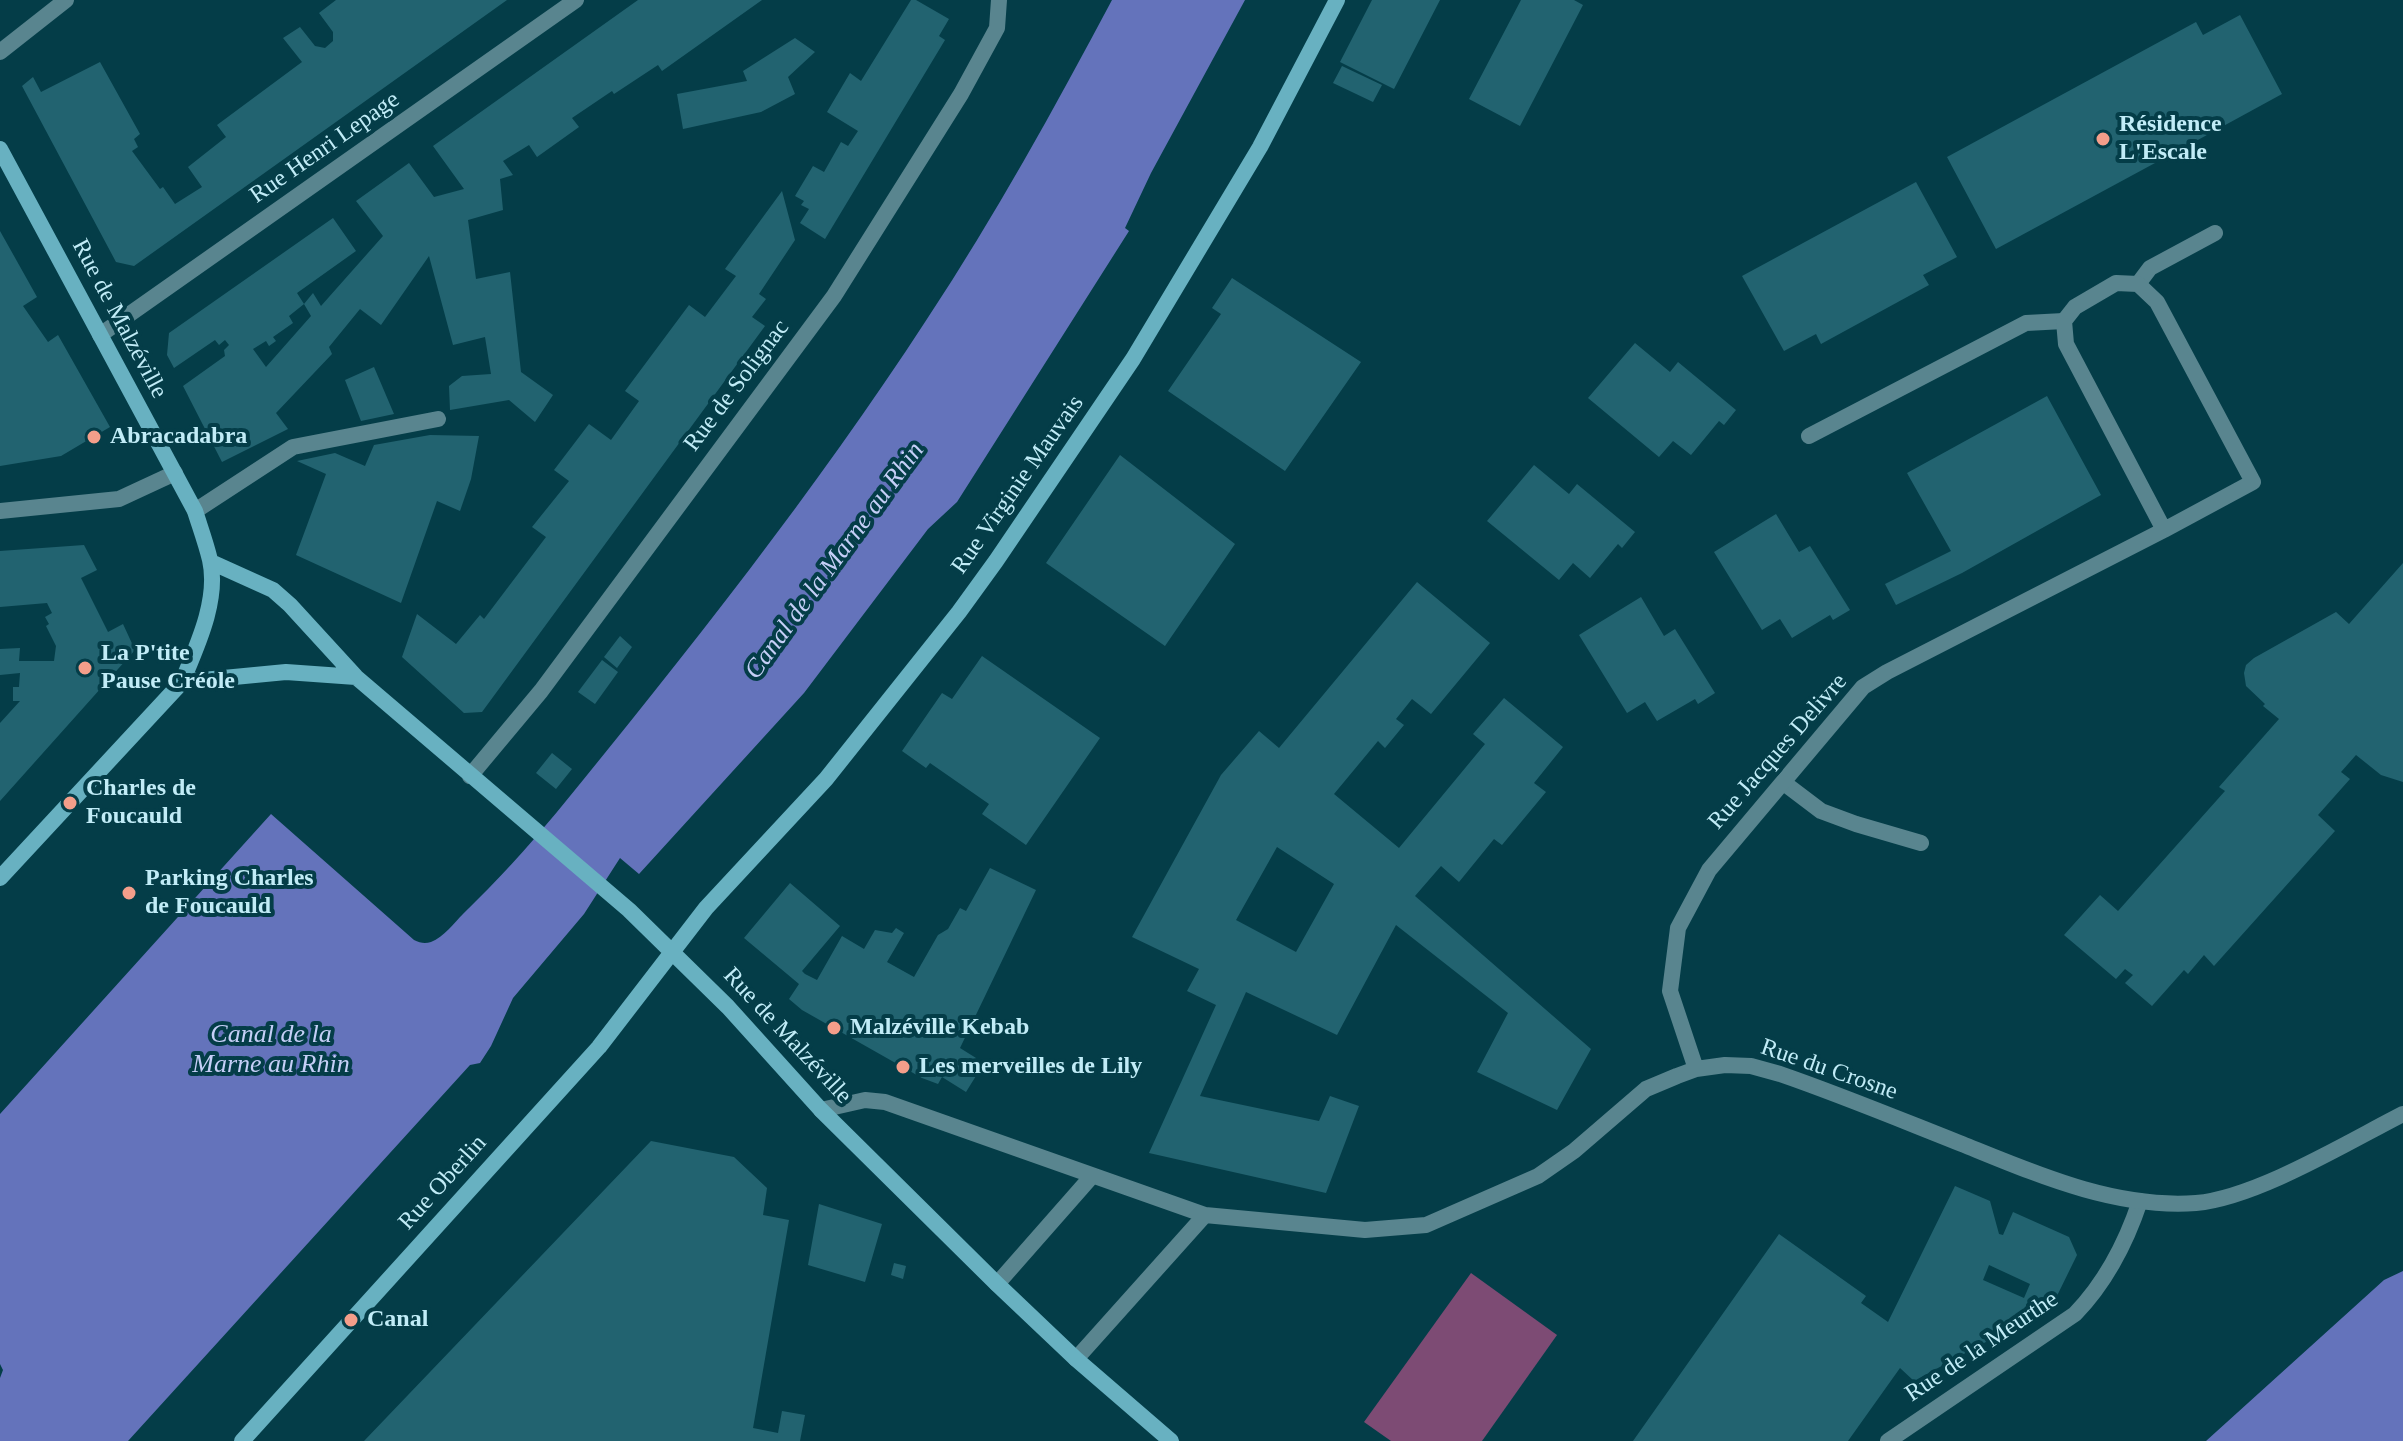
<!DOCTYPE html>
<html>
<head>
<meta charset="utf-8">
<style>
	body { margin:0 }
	canvas { display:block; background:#043d48 }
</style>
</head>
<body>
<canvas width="2403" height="1441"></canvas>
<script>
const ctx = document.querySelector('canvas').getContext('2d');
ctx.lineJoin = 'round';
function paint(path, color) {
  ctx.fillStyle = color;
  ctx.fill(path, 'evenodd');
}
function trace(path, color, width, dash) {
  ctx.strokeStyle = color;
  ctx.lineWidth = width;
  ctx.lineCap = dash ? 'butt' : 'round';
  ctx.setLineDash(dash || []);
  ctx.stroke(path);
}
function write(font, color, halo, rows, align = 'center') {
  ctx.font = font + ' Georgia,serif';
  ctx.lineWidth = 8;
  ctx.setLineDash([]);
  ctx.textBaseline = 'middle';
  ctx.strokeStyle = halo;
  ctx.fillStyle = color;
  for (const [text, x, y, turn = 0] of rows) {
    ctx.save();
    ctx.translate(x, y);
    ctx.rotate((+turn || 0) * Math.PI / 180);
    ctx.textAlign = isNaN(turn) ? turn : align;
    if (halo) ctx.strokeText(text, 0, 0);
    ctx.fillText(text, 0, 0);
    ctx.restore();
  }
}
const green = new Path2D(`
	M1471,1273l86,62 -75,106h-91l-27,-19z`);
const water = new Path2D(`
	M1112,0h133l-94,173 -26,55 4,3 -172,271 -29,27 -124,164 -165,181 -19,-16 -36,56 -71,84 -22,48 -11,17 -10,2 -342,376h-128v-63l3,-8 -3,-6v-250l271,-300 143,126c6,3 11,4 17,2 13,-5 23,-19 32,-28 34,-33 64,-66 94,-102 130,-159 258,-321 370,-493 68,-103 127,-210 185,-319z
	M2403,1271v170h-197l178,-161z`);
const building = new Path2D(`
	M336,0h171l-373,266 -18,-4 -94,-176 11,-9 8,15 59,-30 40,72 -6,5 4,8 -6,4 28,38 3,-2 12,17 27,-17 -14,-20 38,-30 -9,-12 85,-63 -19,-24 17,-11 15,19 10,2 8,-7v-9l-14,-19z
	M638,0h124l-100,71 -4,-6 -44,29 -2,-3 -40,27 7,9 -42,30 -8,-12 -26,16 10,14 -13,4 3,31 -35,10 8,59 34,-7 11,100 32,23 -18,27 -26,-22 -59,10 -1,-24 13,-10 29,-2 -6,-37 -32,8 -24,-89 -48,69 -21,-16 -31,38 3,7 -56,59 12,16 -66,33 -39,-76 42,-30 -1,-6 5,-5 -4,-5 -6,5 -4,-5 -41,28 -7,-13 2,-22 164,-115 23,33 -59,42 7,11 -15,12 4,7 -20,14 3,4 -7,5 -3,-5 -13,8 13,18 45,-51 -7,-12 9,-11 8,13 62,-70 -27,-35 53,-38 25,34 30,-8 -31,-43z
	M911,0h5l33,19 -10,17 6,4 -120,199 -25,-16 9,-14 -8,-4 3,-4 -9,-5 18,-30 11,6 17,-30 7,4 10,-15 -31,-19 23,-39 11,8z
	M1372,0h68l-46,89 -54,-27z
	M1521,0h53l9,5 -63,121 -51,-27z
	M2240,15l42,79 -108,59 -3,-5 -18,10 2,5 -159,86 -49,-92 249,-135 7,13z
	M795,38l20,14 -27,25 7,17 -34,18 -78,17 -6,-35 70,-13 -4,-10z
	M1342,66l40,19 -9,17 -40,-19z
	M1916,182l41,75 -34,18 6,10 -108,59 -5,-10 -32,17 -42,-75z
	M782,191l13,49 -36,54 7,5 -14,18 13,9 -283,386 -18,1 -62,-56 15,-43 39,30 24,-29 4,4 62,-82 -14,-10 37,-46 -15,-11 35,-46 22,16 28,-39 -14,-10 64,-86 16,12 31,-41 -11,-7z
	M0,231l37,66 -14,9 25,36 10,-7 52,92 -49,29 -61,10z
	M1232,278l129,84 -76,109 -117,-80 53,-77 -9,-6z
	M1635,343l35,29 8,-10 58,48 -12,15 -5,-4 -28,34 -18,-14 -14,16 -71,-59z
	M374,367l20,47 -33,7 -16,-41z
	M2047,396l54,99 -139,78 -66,32 -11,-21 66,-33 -44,-78z
	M430,435l49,1 -8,43 -11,32 -23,-10 -36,102 -105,-48 30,-81 -29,-13 38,-8 30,13 9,-21z
	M1120,455l115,89 -70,102 -119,-83z
	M1534,465l35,29 8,-10 58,48 -13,16 -4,-4 -28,34 -17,-15 -14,17 -72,-59z
	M1776,514l23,38 11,-6 40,64 -17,10 -3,-5 -38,23 -12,-19 -18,11 -48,-78z
	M84,545l13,25 -16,8 27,54 15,-8 12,26 -135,151v-78l20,-22h-7v-14h6l1,-14 -20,2v-26l20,-1 -1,13h35l2,-15 -10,-20 3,-2 -4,-7 7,-4 -5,-10 -47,4v-56z
	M2403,563v219l-22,-7 -25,-20 -15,17 9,7 -32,36 17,16 -121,135 -10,-11 -16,19 -4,-4 -32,36 -27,-23 8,-8 -8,-6 -9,10 -52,-44 36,-40 18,16 107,-120 -6,-4 60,-68 -16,-13 2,-2 -19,-18 -2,-13 2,-8 8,-7 82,-46 13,12z
	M1417,582l73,61 -59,71 -19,-15 -16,20 8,6 -19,23 -7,-7 -44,53 65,54 86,-104 -12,-10 31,-36 59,49 -29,36 12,9 -44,53 -8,-6 -35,43 -18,-16 -26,30 176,153 -34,61 -80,-38 31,-59 -112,-88 -59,110 -91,-43 -46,104 119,25 11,-25 29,10 -33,87 -177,-40 67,-148 -29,-14 12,-22 -67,-32 89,-162 38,-44 20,17zM1277,847l57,37 -38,68 -60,-32z
	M1641,597l23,39 11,-7 40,64 -17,11 -3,-5 -38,22 -12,-19 -18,11 -48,-78z
	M620,636l12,11 -15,21 -13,-11z
	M982,656l118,82 -74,107 -44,-31 7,-10 -59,-41 -4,5 -24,-17 40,-58 10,6z
	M602,660l16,12 -23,32 -17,-12z
	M552,753l20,16 -16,20 -20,-16z
	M990,868l46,22 -76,158 24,15 -18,29 -24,-15 -4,7 -16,-6 -120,-68 -13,-11 10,-15 -55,-46 46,-55 50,43 -38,45 3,3 12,6 25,-44 22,13 11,-19 17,3 4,-5 8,5 -17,29 27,15 24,-42 10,-6 12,-21 6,3z
	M651,1141l83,16 33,31 -4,27 26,5 -36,208 25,5 4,-22 23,4 -5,26h-436z
	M1955,1186l35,15 9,33 4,1 10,-23 56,25 8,18 -25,51 -138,75 -14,-13 -52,73h-215l146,-207 87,62 -5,7 27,19zM1989,1265l41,19 -6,14 -41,-18z
	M819,1204l63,20 -17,58 -57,-17z
	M894,1263l12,3 -3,13 -12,-4z`);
const lane = new Path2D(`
	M2138,284l12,-16 65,-35
	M1809,436l217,-113 38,-2
	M195,511l98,-64 145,-28
	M1784,783l37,28 35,13 65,19
	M1888,1441l187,-127c31,-32 51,-71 65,-113`);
const street = new Path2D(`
	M0,52l66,-52
	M2116,283l22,1 19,18 96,180 -89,48 -98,-186 -2,-23 11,-14z
	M100,335l476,-335
	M0,511l119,-12 56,-26
	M470,776l71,-85 293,-395 127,-202 36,-66 2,-28
	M1696,1069l-26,-78 8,-63 31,-58 154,-183 24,-15 277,-142
	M821,1110l44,-10 20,2 320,113 160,15 61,-5 112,-49 36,-25 72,-62 31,-13 19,-7 29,-4 26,1 29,8c61,21 121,46 182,70 74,30 153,65 234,59 60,-5 152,-61 207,-89
	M997,1284l95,-108
	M1076,1359l129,-144`);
const secondary = new Path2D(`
	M0,149l195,362c5,16 11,32 15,49 9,40 -13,86 -28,122l-182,196
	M211,562l62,28 17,15 66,72 273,233 99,97 93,103 176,174 79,75 95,82
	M182,682l104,-10 70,5
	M242,1441l357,-394 107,-139 120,-129 133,-167 37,-51 137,-202 127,-212 77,-147`);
const markers = [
	[2103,139,8,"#f49e8a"],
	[94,437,8,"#f49e8a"],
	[85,668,8,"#f49e8a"],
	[70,803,8,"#f49e8a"],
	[129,893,8,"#f49e8a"],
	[834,1028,8,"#f49e8a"],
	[903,1067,8,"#f49e8a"],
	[351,1320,8,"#f49e8a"]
];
const poiNames = [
	["Résidence",2119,125],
	["L'Escale",2119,153],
	["Abracadabra",110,437],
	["La P'tite",101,654],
	["Pause Créole",101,682],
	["Charles de",86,789],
	["Foucauld",86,817],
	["Parking Charles",145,879],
	["de Foucauld",145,907],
	["Malzéville Kebab",850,1028],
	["Les merveilles de Lily",919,1067],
	["Canal",367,1320]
];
const streetNames = [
	["Rue Henri Lepage",325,148,-35],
	["Rue de Malzéville",119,319,62],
	["Rue de Solignac",737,386,-53],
	["Rue Virginie Mauvais",1018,485,-55],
	["Rue Jacques Delivre",1778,752,-49],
	["Rue de Malzéville",787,1036,47],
	["Rue du Crosne",1829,1070,19],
	["Rue Oberlin",443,1183,-48],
	["Rue de la Meurthe",1982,1347,-34]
];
const waterNames = [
	["Canal de la Marne au Rhin",835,561,-54],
	["Canal de la",271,1035],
	["Marne au Rhin",271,1065]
];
paint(green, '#7d4b74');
paint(water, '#6473bb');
paint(building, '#226370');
trace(lane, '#59858f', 16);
trace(street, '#59858f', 16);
trace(secondary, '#68b1c1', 16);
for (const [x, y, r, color] of markers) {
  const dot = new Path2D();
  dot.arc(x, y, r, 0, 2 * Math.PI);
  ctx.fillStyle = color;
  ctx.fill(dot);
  trace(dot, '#043d48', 3);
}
write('bold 24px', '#c1ecf7', '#043d48', poiNames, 'left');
write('24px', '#c1ecf7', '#043d48', streetNames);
write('italic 26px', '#c5cff7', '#043d48', waterNames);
</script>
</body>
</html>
